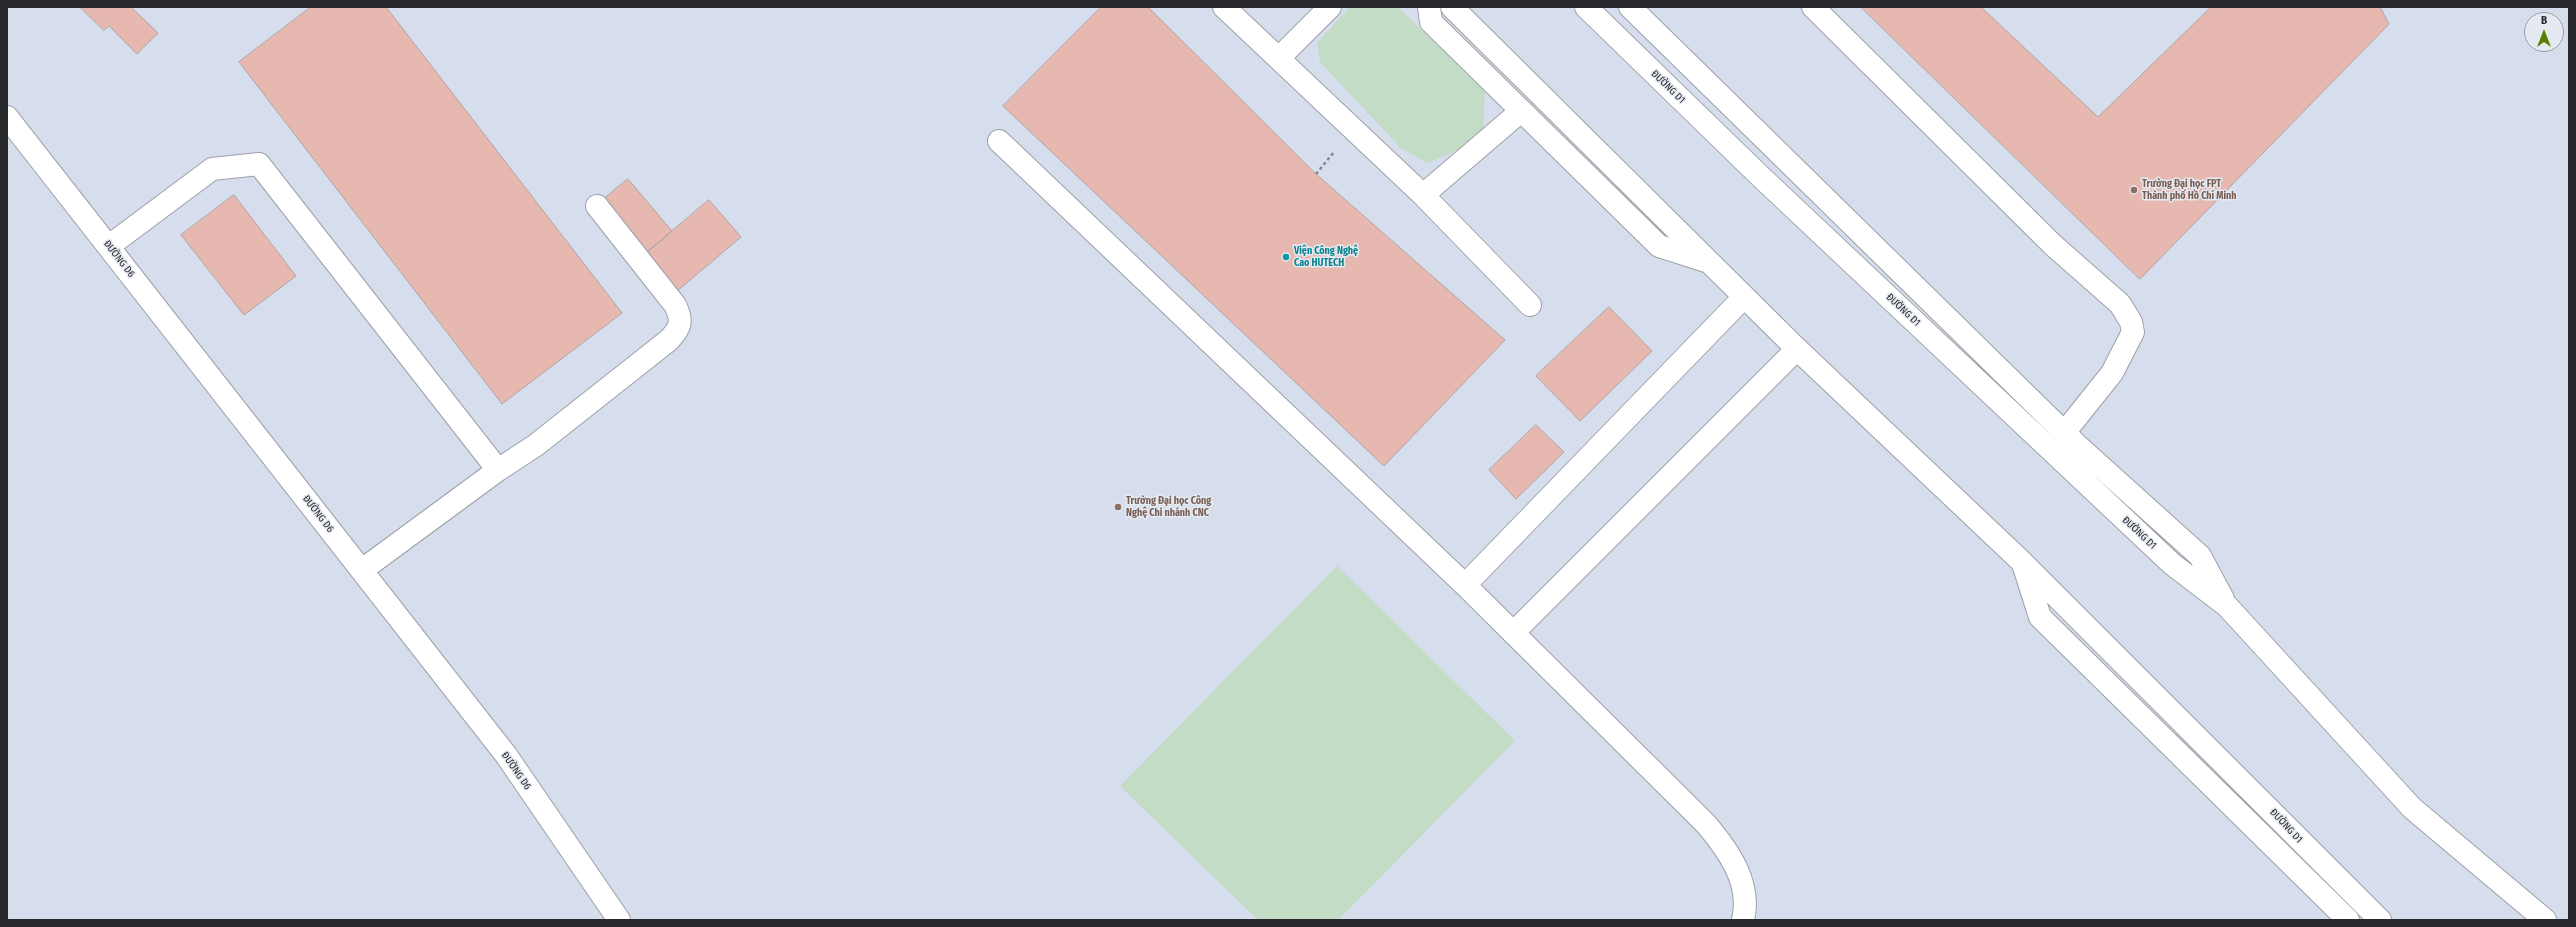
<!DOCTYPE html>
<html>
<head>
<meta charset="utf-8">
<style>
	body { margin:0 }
	#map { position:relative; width:2576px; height:927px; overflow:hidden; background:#e5e9f1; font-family:"Fira Sans Condensed",sans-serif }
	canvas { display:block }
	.frame { position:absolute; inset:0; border:8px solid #27292c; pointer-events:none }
	.north { position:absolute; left:2524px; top:12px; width:40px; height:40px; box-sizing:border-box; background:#e5e9f1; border:1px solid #999ca2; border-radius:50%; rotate:0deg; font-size:11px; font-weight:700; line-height:16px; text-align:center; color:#27292c }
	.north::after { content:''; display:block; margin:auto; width:14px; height:18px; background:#598101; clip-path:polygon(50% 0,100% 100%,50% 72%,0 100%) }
</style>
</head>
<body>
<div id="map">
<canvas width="2576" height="927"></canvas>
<div class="frame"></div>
<div class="north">B</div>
</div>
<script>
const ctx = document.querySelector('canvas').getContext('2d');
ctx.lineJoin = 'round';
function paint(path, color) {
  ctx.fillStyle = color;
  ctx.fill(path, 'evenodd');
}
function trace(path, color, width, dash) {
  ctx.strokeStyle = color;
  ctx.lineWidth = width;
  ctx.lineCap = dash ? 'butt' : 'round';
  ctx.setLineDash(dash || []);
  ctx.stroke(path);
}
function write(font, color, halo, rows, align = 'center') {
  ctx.font = font + ' "Fira Sans Condensed",sans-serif';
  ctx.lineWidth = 3;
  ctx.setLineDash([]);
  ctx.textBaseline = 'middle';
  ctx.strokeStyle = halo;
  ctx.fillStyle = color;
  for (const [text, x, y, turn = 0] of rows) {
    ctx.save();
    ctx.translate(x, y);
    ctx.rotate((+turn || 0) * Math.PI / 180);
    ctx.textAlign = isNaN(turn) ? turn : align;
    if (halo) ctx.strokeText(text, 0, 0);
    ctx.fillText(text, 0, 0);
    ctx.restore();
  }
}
const built = new Path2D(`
	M7,7h2562v913h-2562zM2532,20h24v24h-24z`);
const green = new Path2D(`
	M1350,7h48l87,85 -2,36 -21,20 -35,15 -26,-15 -81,-86 -3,-19z
	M1337,566l178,175 -177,179h-80l-138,-134z`);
const building = new Path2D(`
	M80,7h51l27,26 -21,21 -28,-28 -5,4z
	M311,7h75l236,306 -120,91 -263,-342z
	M1101,7h47l168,167 189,166 -121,126 -381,-360z
	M1861,7h120l117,110 113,-110h169l9,17 -249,255z
	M628,179l44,52 -28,24 -45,-52z
	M234,195l62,81 -52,39 -63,-80z
	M709,200l32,37 -65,55 -32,-37z
	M1609,307l43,44 -72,70 -44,-45z
	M1536,425l28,27 -48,47 -27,-29z`);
const path = new Path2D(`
	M1316,174l18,-22`);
const minor = new Path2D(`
	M1224,7l199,188 107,110
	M1813,7l240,238 67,59 11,18 2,10 -21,41 -48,60
	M1279,58l51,-51
	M7,117l499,638 113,165
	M999,141l466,444 241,239c22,26 46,59 37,96
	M1423,195l98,-84
	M109,246l103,-77 47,-5 239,306 -136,100
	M498,470l38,-25 133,-105c12,-13 14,-19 6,-35l-78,-99
	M1465,585l279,-288
	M1513,633l284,-284`);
const major = new Path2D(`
	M1429,7l2,15 228,224 47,15
	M1452,7l345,342 225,213 358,358
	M1586,7l174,169 412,388 55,42 185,202 133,112
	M1630,7l449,440 121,109 23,43
	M2024,567l16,50 308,303`);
const markers = [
	[2134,190,4,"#8d6e63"],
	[1286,257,4,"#0f9aa8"],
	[1118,507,4,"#8d6e63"]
];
const streetNames = [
	["ĐƯỜNG D1",1668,87,44],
	["ĐƯỜNG D6",119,259,52],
	["ĐƯỜNG D1",1903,310,43],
	["ĐƯỜNG D6",318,514,52],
	["ĐƯỜNG D1",2139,533,43],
	["ĐƯỜNG D6",516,771,55],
	["ĐƯỜNG D1",2286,826,47]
];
const educationNames = [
	["Trường Đại học FPT",2142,184],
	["Thành phố Hồ Chí Minh",2142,196],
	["Trường Đại học Công",1126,501],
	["Nghệ Chi nhánh CNC",1126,513]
];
const cultureNames = [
	["Viện Công Nghệ",1294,251],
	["Cao HUTECH",1294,263]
];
paint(built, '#d6ddec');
paint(green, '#c2dcc5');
paint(building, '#e6b8b0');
trace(building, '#afa5a4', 1);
trace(minor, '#9da0a8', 24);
trace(major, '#9da0a8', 24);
trace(path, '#83868b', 2.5, [3, 3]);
trace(minor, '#fff', 22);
trace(major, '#fff', 22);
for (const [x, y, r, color] of markers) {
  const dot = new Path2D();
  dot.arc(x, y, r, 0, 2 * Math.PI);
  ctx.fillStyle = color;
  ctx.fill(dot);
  trace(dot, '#e5e9f1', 1.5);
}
write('10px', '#27292c', '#e5e9f1', streetNames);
write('bold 10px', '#785e54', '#e5e9f1', educationNames, 'left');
write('bold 10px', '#0d838f', '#e5e9f1', cultureNames, 'left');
</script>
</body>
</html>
